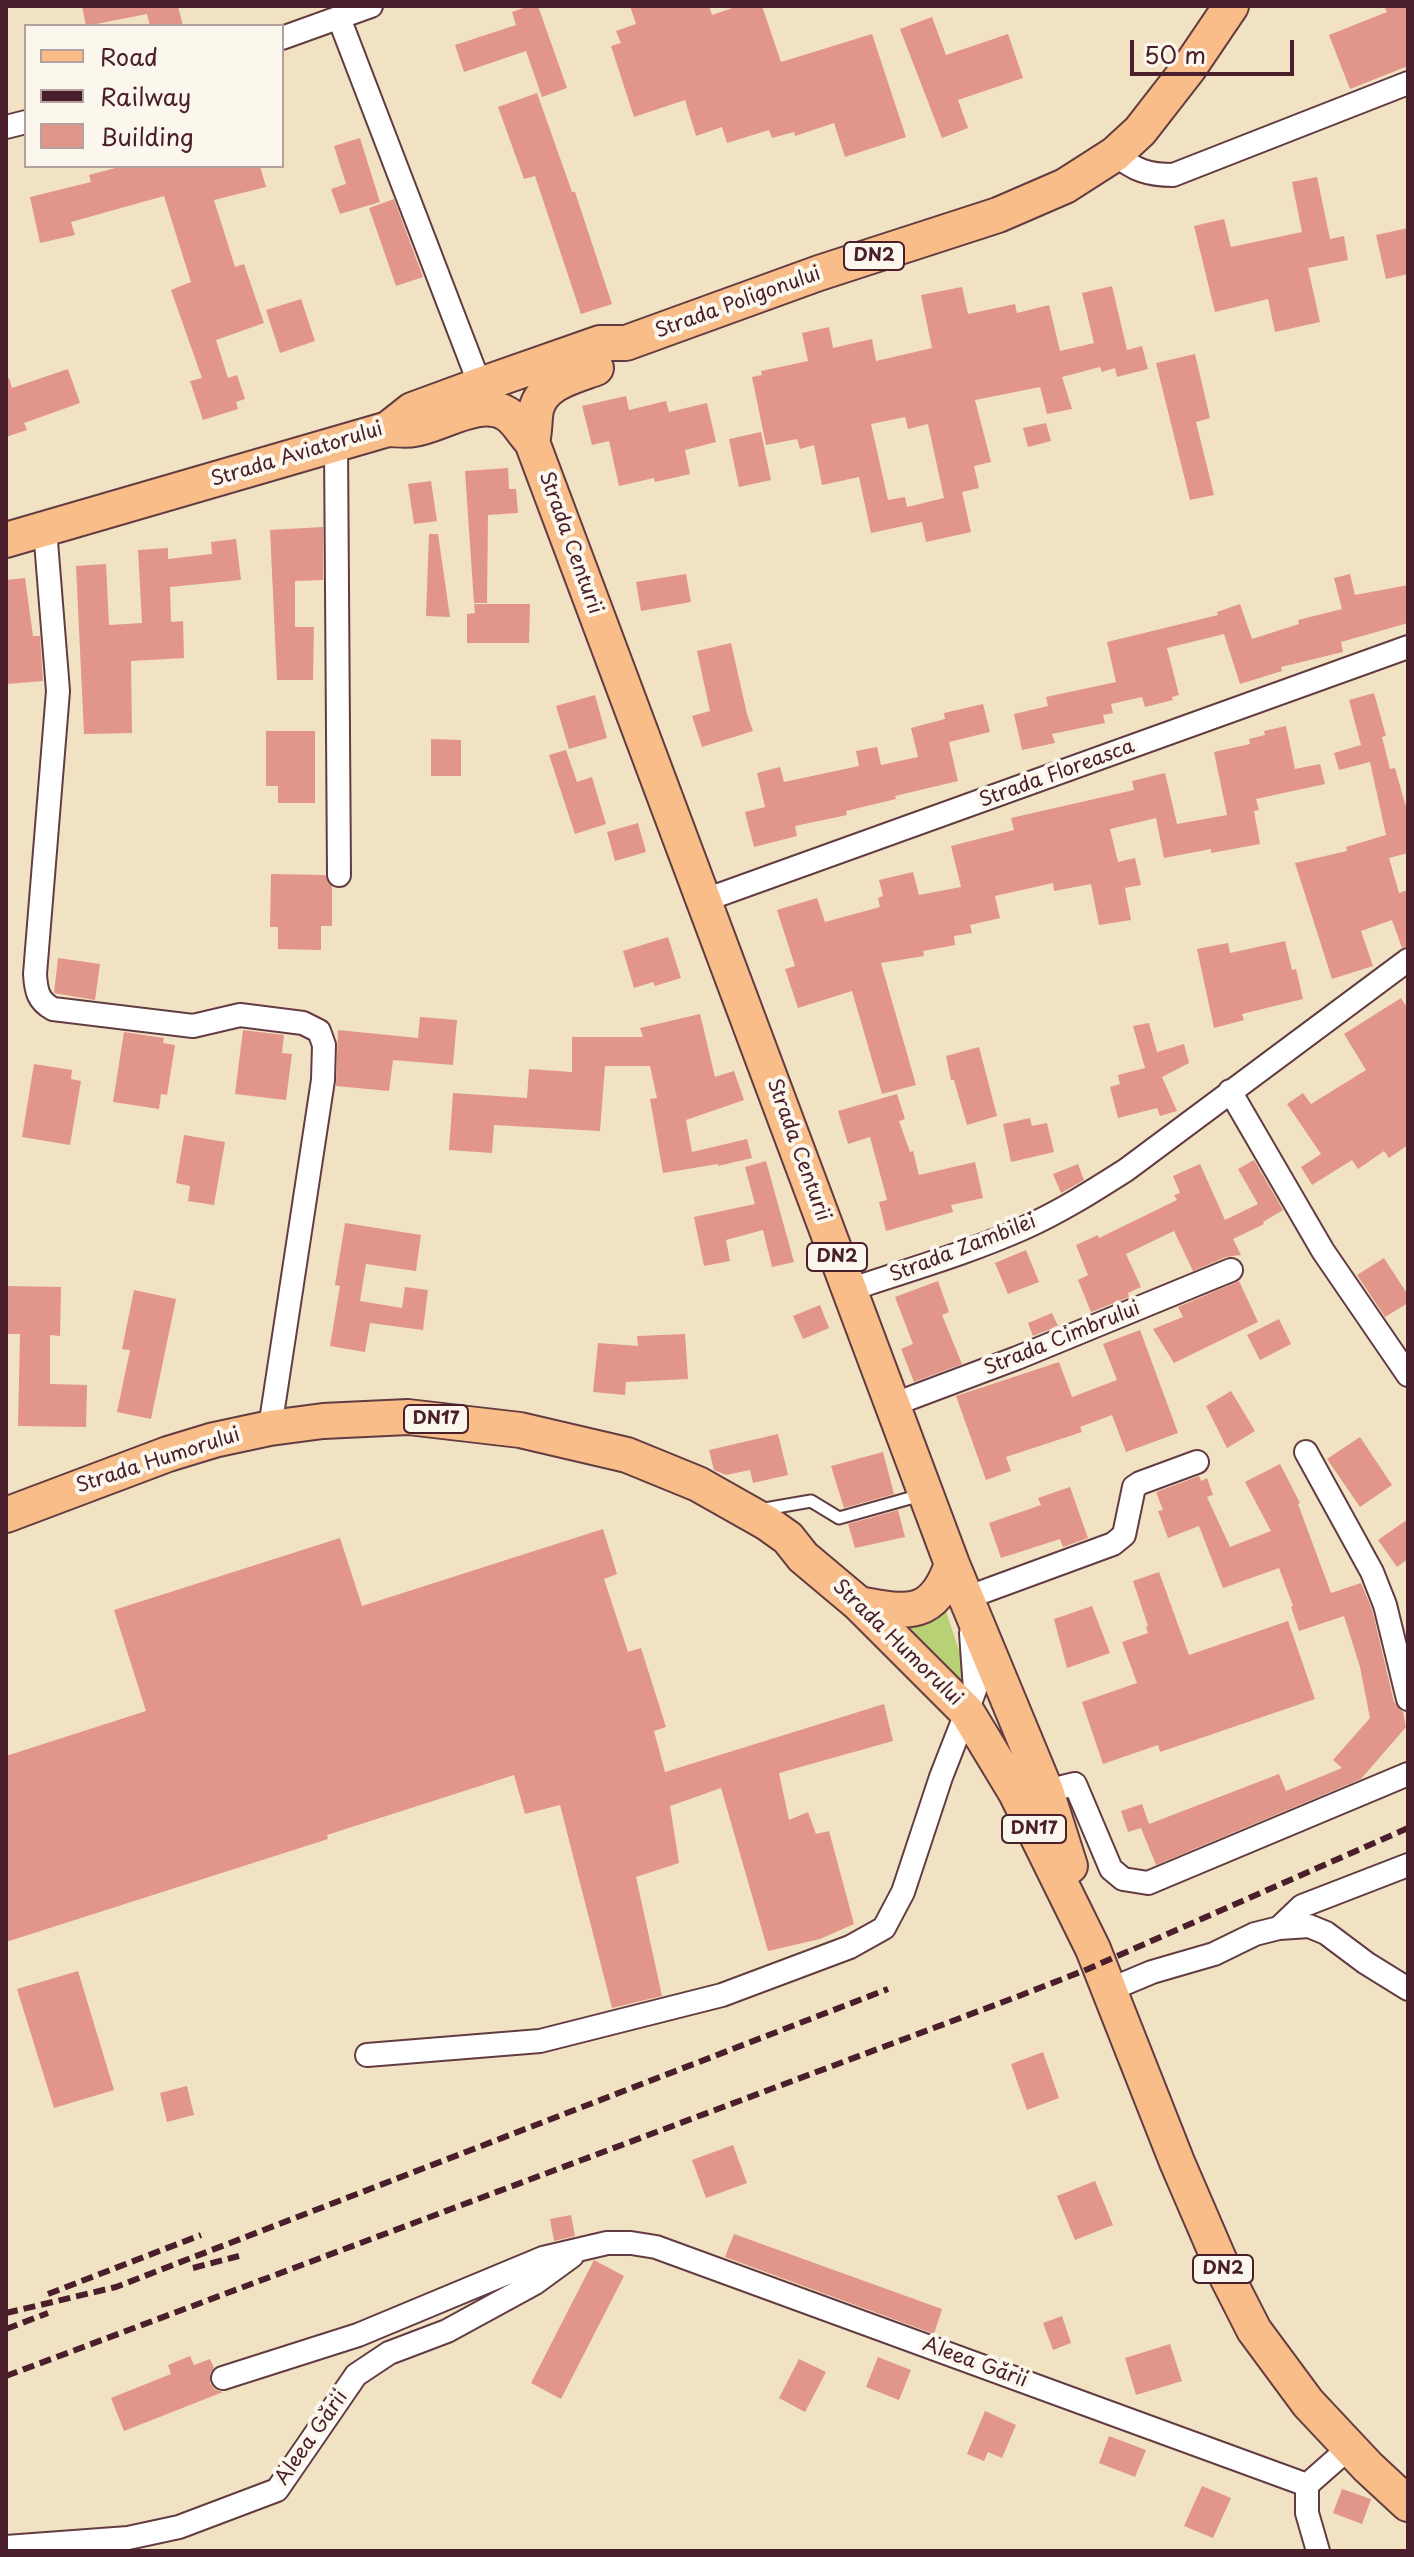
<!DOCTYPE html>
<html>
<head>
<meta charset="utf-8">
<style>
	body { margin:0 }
	#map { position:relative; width:1414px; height:2557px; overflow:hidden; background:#f2e2c4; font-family:"Playpen Sans",sans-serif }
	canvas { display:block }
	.frame { position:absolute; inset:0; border:8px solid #4a1f2b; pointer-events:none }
	.legend { position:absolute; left:24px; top:24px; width:260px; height:144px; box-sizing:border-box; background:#fbf7ec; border:2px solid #b4a19f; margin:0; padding:10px 14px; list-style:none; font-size:24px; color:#4a1f2b }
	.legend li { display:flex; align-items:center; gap:16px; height:40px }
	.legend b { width:40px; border:2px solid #b4a19f }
	.scale { position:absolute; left:1130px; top:40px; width:164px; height:36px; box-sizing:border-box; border:4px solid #4a1f2b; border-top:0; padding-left:10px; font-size:24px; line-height:28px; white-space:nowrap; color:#4a1f2b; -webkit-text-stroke:6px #fbf7ec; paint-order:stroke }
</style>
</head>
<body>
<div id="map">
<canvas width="1414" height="2557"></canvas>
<div class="frame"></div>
<ul class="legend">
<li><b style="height:10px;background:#f8bd89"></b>Road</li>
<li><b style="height:10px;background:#4a1f2b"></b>Railway</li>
<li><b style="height:22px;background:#e19689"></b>Building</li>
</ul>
<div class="scale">50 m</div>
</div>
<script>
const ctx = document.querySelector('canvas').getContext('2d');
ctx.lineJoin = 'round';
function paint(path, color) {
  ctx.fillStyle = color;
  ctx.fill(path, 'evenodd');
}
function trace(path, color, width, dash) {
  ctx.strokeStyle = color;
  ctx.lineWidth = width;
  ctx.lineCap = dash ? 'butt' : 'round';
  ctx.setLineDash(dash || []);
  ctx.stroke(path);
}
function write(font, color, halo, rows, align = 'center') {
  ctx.font = font + ' "Playpen Sans",sans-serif';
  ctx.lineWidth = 8;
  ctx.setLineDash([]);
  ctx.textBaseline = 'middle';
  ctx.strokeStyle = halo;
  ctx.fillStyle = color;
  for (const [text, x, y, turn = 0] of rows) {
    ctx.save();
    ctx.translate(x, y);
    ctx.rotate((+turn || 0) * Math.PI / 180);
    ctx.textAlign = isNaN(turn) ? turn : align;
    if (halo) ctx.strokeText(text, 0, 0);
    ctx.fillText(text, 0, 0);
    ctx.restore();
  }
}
const green = new Path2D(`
	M946,1611l18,55 -4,31 -68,-74c19,1 39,3 54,-12z`);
const building = new Path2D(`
	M82,6h96l5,20h-33l-3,-12 -61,12z
	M529,6h9l29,82 -25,9 -16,-46 -62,21 -9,-27 61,-20 -4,-13z
	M630,6h79l3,9 26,-9h24l19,56 91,-28 34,103 -61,20 -11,-34 -39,13 -1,-4 -22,6 -3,-8 -42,13 -5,-16 -26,9 -11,-36 -51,17 -23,-71 10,-3 -5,-12 20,-7z
	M1384,6h24v60l-58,23 -21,-54 58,-23z
	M932,17l14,38 62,-21 15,44 -65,22 10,28 -26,10 -42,-109z
	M537,93l35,99h3l37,112 -31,10 -46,-138 -11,3 -26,-72z
	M360,138l20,64 -40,12 -9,-25 15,-5 -12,-38z
	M123,166h137l6,21 -52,13 21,67 9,-3 20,59 -48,17 12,38 9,-3 8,24 -9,3 2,7 -35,11 -13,-39 12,-3 -31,-88 20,-8 -27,-86 -93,26 4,13 -35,8 -10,-46 61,-15 -2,-7z
	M1317,177l13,62 14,-3 4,24 -40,8 12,54 -45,10 -7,-33 -53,13 -21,-86 30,-7 7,28 71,-15 -10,-50z
	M394,199l29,78 -27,9 -27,-78z
	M1408,228v46l-22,5 -10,-44z
	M1112,286l15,64 15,-4 6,23 -31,8 -2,-9 -13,4 -2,-5 -38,10 10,32 -25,5 -7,-27 -65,13 16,62 -17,4 5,22 -17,4 9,40 -45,10 -4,-20 -51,11 -12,-56 -37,8 -8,-40 -14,4 -3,-10 -31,6 -14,-68 10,-2 -1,-4 47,-10 -6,-28 27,-6 4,21 39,-9 4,22 56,-13 -11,-53 41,-8 6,27 47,-10 2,9 32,-8 11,46 34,-8 -12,-50zM905,417l3,12 20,-5 16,74 -37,9 -2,-10 -17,3 -17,-76z
	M301,299l14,42 -35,12 -14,-43z
	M1195,354l15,64 -14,4 18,73 -24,5 -34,-137z
	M68,369l12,34 -56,20 3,7 -21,7v-59h3l3,10z
	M626,396l3,14 37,-9 3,11 38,-9 9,39 -31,8 5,24 -35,8 -1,-4 -35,8 -10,-45 -17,4 -10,-39z
	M1046,423l5,18 -23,6 -5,-19z
	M761,432l10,48 -32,7 -10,-48z
	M508,468l1,21h7l2,24 -30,2 -1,88h-13l-9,-132z
	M431,481l6,40 -23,3 -6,-40z
	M323,527v53l-28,1v46h19l-1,53h-36l-7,-150z
	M429,534h9l12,83 -24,-1z
	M236,539l5,41 -71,7 1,35 12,-1 1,37 -53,3 1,72 -48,1 -8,-168 30,-2 3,61 33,-2 -4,-73 30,-2v11l44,-5 -1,-12z
	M686,574l5,28 -50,9 -5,-29z
	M1350,574l5,21 53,-10v38l-67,19 2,10 -62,15 1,4 -42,13 -16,-50 -57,14 12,47 -7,2 1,3 -28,7 -3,-10 -31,7 2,9 -10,2 2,8 -53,11 3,9 -33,7 -8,-36 34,-8 -2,-9 70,-15 -9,-40 111,-27 -1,-3 23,-8 12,35 47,-15 -1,-4 44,-11 -8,-31z
	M25,578l8,58h7l3,45 -37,3v-104z
	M474,604h56l-1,39h-62v-29l8,-1z
	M731,643l16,71 6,17 -51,16 -10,-31 18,-5 -13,-60z
	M1374,693l12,43 -4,1 8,32 5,-1 13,46v39l-19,5 10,35 9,-3v56l-6,2 -10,-28 -31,11 12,35 -41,13 -37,-116 52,-12 -1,-4 40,-12 -16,-73 -31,8 -5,-17 27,-8 -12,-45z
	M595,695l12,43 -38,11 -13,-43z
	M983,704l7,28 -41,10 9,39 -63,15 1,3 -50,12 1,4 -52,11 2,10 -43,11 -9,-35 20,-5 -8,-34 23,-6 4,15 75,-16 -3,-15 21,-4 4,18 37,-8 -7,-29 34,-9 -1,-6z
	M1286,726l9,43 25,-5 5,20 -69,15 3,11 -5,1 6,33 -49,9v-4l-47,9 -8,-40 -46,11 8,33 17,-4 6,27 -16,3 6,32 -32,5 -8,-41 -37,7 -1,-8 -58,13 5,22 -30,7 2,8 -18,3 1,9 -32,6 1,5 -43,7 35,122 -34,9 -30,-103 -54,17 -13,-39 10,-3 -18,-56 40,-12 8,24 55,-15 -2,-9 5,-2 -4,-16 34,-8 6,23 42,-8 -10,-41 63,-16 -3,-12 123,-28 -2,-9 33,-8 12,51 50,-9 -13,-63 36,-8 -1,-5 16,-4 -1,-4z
	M266,731h49v72h-37v-17h-12z
	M431,739l30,1v36h-30z
	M566,750l11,32 15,-5 14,47 -31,10 -26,-79z
	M638,823l8,29 -31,9 -8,-29z
	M271,874l54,1 7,12v39h-11v24l-43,-1v-22h-8z
	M668,937l13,41 -26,8 -2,-4 -19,6 -11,-37z
	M1285,941l7,29 4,-1 7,30 -61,15 2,6 -30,8 -17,-79 31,-6 2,10z
	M58,958l42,6 -5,36 -41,-7z
	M1401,998l7,11v136l-19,13 -5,-7 -26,18 -6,-9 -40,25 -11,-18 20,-13 -34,-50 16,-11 8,11 55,-34 -22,-36z
	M700,1014l15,63 19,-6 10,29 -58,20 6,32 55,-13 5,19 -34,8v-2l-55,9 -13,-74 7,-1 -7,-32h-45l-5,65 -106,-6 -2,28 -43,-3 4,-57 74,5 2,-29 43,3v-35h71l-3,-9z
	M420,1017l37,3 -4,45 -60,-5 -4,31 -53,-5 2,-56 80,8z
	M1149,1023l8,29 27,-8 5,19 -27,14 15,34 -17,5 -3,-8 -39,10 -8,-31 10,-3 -2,-9 27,-7 -12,-42z
	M243,1030l41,5 -2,18 10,1 -6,46 -51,-6z
	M124,1032l40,6 -1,5 12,2 -8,50 -6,-1 -2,15 -46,-7z
	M979,1047l18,69 -30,9 -13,-45h-3l-5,-24z
	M34,1064l38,6 -1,9 10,2 -11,64 -48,-8z
	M897,1094l8,25 -6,2 11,31 3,-1 6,24 56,-13 8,36 -32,7 2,7 -67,19 -7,-29 8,-2 -17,-63 -22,7 -10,-33z
	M1030,1118l2,8 15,-3 7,29 -43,10 -8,-38z
	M184,1135l41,7 -11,63 -26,-4 2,-15 -14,-3z
	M1254,1160l29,50 -20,12 1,2 -31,15 8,16 -15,2 -33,14 -19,-40 -48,23 15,33 -13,6 1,4 -38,15 -13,-32 10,-5 -12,-30 22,-10 1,3 78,-38 -3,-5 6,-2 -7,-17 27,-12 25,56 33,-16 -20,-35z
	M766,1161l28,101 -22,5 -9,-37 -37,10 4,21 -26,5 -10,-49 61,-13 -10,-37z
	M1078,1164l6,16 -23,13 -8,-19z
	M345,1223l76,12 -5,36 -50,-7 -6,37 42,7 3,-21 23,3 -5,40 -53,-7 -5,29 -35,-6 10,-60 -5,-1z
	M1026,1250l13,32 -31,12 -13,-31z
	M1384,1258l24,37v8l-23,14 -28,-42z
	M938,1281l11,31 -7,3 20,49 -48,18 -13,-33 12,-5 -18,-47z
	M1239,1281l19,41 -84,41 -21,-34 30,-12 -5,-10z
	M6,1286l55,1 -1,49 -10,-1v49l37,1 -1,42 -68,-1 2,-92h-14z
	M134,1290l42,9 -25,120 -34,-7 13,-62 -8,-1z
	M820,1305l9,23 -26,11 -10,-23z
	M1052,1313l6,13 -25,10 -5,-13z
	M1279,1319l12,25 -31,16 -13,-25z
	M1140,1330l38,103 -52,19 -14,-37 -32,12 2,5 -76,25 5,14 -25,9 -30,-84 103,-34 13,35 45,-17 -14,-36z
	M685,1334l3,45 -62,3 -1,13 -32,-3 5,-49 40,3 -1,-10z
	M1231,1391l24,40 -28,17 -21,-42z
	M778,1434l10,41 -35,8 -3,-13 -24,5 -12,-5 -5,-20z
	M1360,1437l32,48 -32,22 -33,-48z
	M883,1452l11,42 -50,14 -13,-42z
	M1280,1464l20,39 -2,1 33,89 30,-10 11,26 22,93 9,10 3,15 -45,52 -205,86 -15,-37 -13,4 -7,-21 21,-7 7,20 130,-50 7,17 56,-23 -9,-8 37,-42 -10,-51 -16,-51 -45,15 -8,-24 2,-1 -14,-38 -56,20 -24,-62 -31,12 -10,-27 5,-1 -7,-18 43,-16 2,5 6,-3 6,17 -6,2 23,50 41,-16 -26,-49z
	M1070,1487l18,51 -25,9 -3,-8 -59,19 -12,-35 52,-18 -3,-7z
	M898,1510l7,27 -50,11 -7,-24z
	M1408,1519v40l-11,8 -19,-27z
	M603,1529l14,45 -13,5 24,73 13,-4 25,79 -12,4 11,41 219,-68 9,37 -114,32 10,47 19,-8 8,22 13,-3 25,93 -34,15 -52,12 -47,-163 -51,18 9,57 -43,14 26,119 -50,12 -52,-203 -35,9 -11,-39 -187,60 1,4 -322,103v-186l140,-45 -32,-101 226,-72 22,68z
	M1159,1572l30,83 99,-34 27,78 -155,53 -2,-7 -55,19 -21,-62 55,-19 -15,-41 26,-9 -2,-6 2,-1 -15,-45z
	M1092,1606l18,47 -43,15 -13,-49z
	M78,1971l36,119 -60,18 -37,-119z
	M1043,2052l16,46 -32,12 -16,-46z
	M187,2086l7,29 -27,7 -7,-29z
	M733,2145l14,38 -41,15 -14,-38z
	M1095,2181l18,44 -38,15 -18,-44z
	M571,2215l4,21 -21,5 -4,-22z
	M734,2234l208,75 -8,25 -209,-77z
	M594,2260l30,16 -63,123 -30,-16z
	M1062,2316l9,27 -18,7 -10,-27z
	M1170,2344l12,37 -46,14 -11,-37z
	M190,2356l4,9 16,-6 4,9 -4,6v9l4,6 9,3 -99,39 -13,-33 60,-24 -3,-9z
	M878,2357l33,13 -12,30 -33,-13z
	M799,2359l27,13 -21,40 -26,-14z
	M985,2411l31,14 -14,33 -14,-6 -4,9 -17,-7z
	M1109,2436l37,14 -11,27 -36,-14z
	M1202,2486l29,12 -18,40 -29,-12z
	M1342,2489l29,10 -9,25 -29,-11z`);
const lane = new Path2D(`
	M759,1510l52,-9 28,17 82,-23`);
const street = new Path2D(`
	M339,18l141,367
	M282,38l89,-32
	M6,127l20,-5
	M1115,154c19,16 33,21 58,21l235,-92
	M336,444l3,431
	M45,529l13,162 -23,283c1,17 3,27 18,35l140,17 47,-11 63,8 16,8 5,14 -1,35 -53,348
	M705,900l703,-253
	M1230,1091l93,160 85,124
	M849,1290c59,-20 119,-37 175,-62 36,-16 69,-37 102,-58l282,-210
	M892,1405l125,-47 214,-88
	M1306,1452l66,120 13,33 23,94
	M966,1598l147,-54 11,-9 10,-48 6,-4 57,-21
	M1046,1791l29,-7 36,85 12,10 25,4 260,-109
	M1279,1928l23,-22 106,-41
	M1109,1990l43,-18 62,-18 41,-20 24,-6 30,-2 17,7 40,30 42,26
	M367,2055l173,-14 182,-46 128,-48 34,-19 19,-36 38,-115 34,-87 -4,-57
	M223,2378l135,-43 185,-77 64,-15h24l25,4 651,238 42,-37
	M1307,2485v28l11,38
	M6,2547l122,-9 51,-11 98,-37 79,-115 33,-22 58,-22 88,-48 37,-27`);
const primary = new Path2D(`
	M388,429c8,0 18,2 26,0 27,-4 66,-32 93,-15 10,6 16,19 25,28l420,1122 94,227 24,75
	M532,442c3,-11 2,-22 4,-32 6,-27 38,-34 60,-42
	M6,540l382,-111 24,-19 68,-25 120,-42h26l193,-70 179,-58 67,-29 50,-32 25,-23 49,-63 42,-62
	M6,1515l162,-61 46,-14 56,-12 53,-7 85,-4 112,13 107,25 71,29 69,39 21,15 15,19 56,47 108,108 49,81 77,156 84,213 47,109 30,59 54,73 60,64 40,37
	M859,1604c50,10 75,13 93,-40`);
const rail = new Path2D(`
	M193,2268l46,-12
	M48,2294l153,-59
	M6,2313l110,-26 772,-298
	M6,2329l42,-16
	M6,2376l1013,-380 69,-27 320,-141`);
const shields = [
	[874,256,60],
	[837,1257,60],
	[436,1419,64],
	[1034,1829,64],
	[1223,2269,60]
];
const shieldNames = [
	["DN2",874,256],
	["DN2",837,1257],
	["DN17",436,1419],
	["DN17",1034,1829],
	["DN2",1223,2269]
];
const streetNames = [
	["Strada Poligonului",738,303,-20],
	["Strada Aviatorului",297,455,-17],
	["Strada Centurii",570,543,70],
	["Strada Floreasca",1057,774,-20],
	["Strada Centurii",798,1150,70],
	["Strada Zambilei",963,1249,-21],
	["Strada Cimbrului",1062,1339,-22],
	["Strada Humorului",158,1461,-18],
	["Strada Humorului",897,1643,44],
	["Aleea Gării",975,2363,20],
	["Aleea Gării",312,2438,-55]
];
paint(green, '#b9d175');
paint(building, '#e19689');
trace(lane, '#633c42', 15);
trace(street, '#633c42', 26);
trace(primary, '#633c42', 38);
trace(lane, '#fff', 11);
trace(street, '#fff', 22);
trace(primary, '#f8bd89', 34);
trace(rail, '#4a1f2b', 6, [12, 6]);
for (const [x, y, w] of shields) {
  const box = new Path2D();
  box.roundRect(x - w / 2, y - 14, w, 28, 6);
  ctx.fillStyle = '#fbf7ec';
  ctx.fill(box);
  trace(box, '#4a1f2b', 2);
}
write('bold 18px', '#4a1f2b', null, shieldNames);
write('20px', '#4a1f2b', '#fbf7ec', streetNames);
</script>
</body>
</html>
